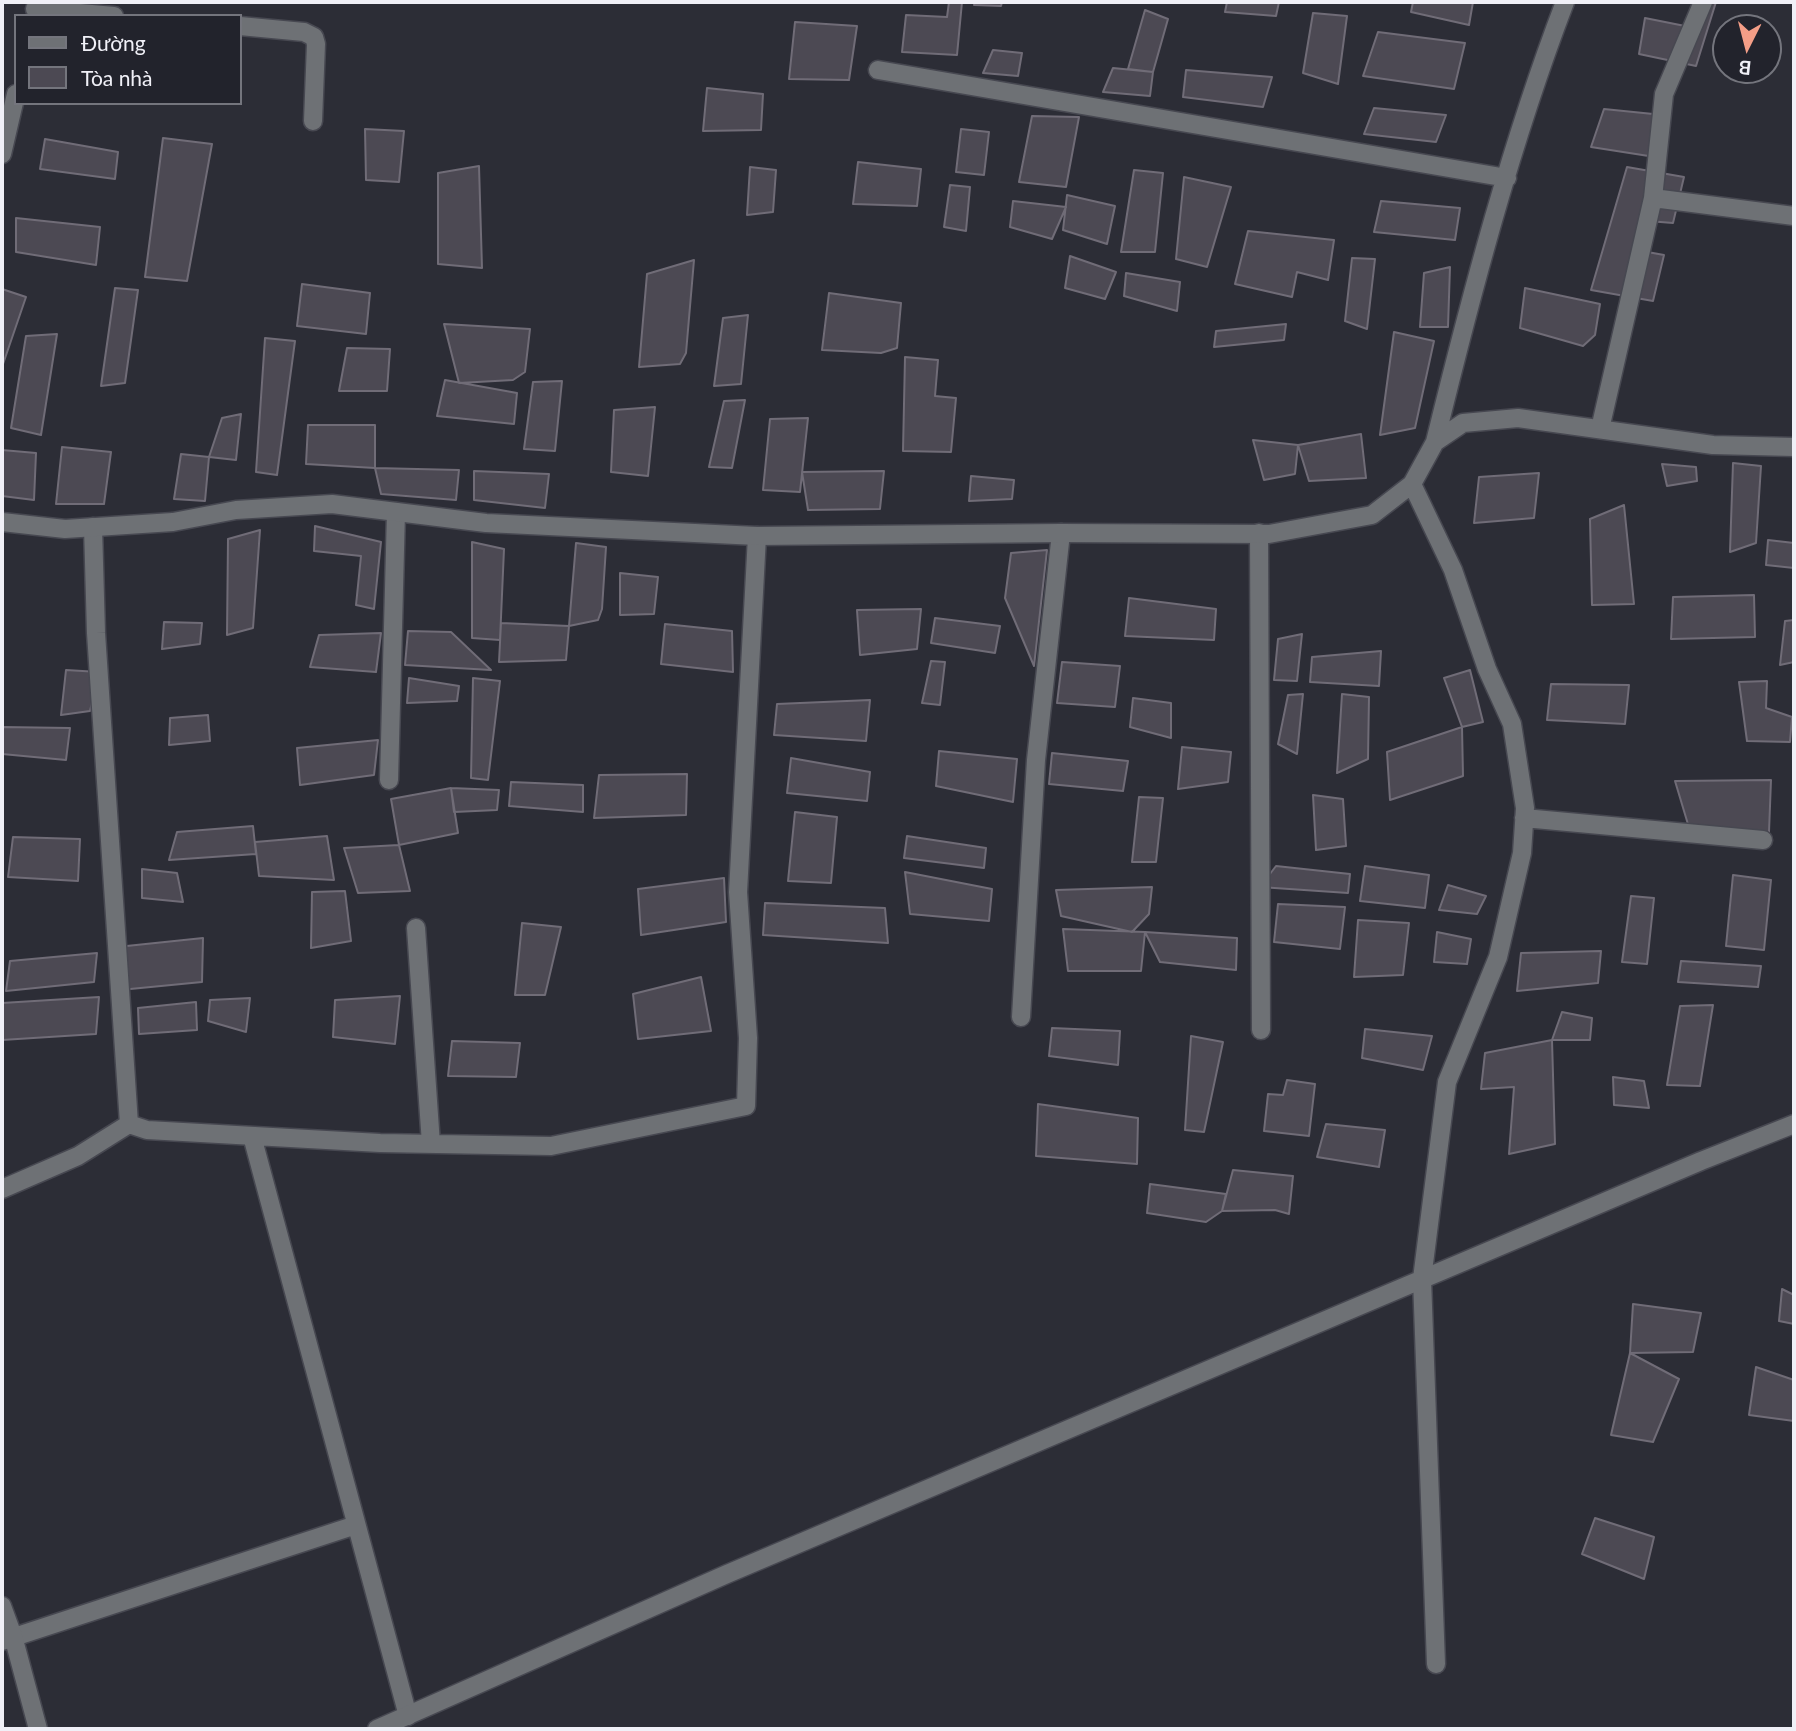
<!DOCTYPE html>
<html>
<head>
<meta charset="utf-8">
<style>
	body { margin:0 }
	#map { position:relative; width:1796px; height:1731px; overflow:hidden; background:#2c2d36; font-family:Lato,sans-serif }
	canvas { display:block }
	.frame { position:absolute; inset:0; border:4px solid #f0f0f7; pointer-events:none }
	.legend { position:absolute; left:14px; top:14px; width:228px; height:91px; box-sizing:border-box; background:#22232c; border:2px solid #74757d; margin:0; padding:9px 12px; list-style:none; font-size:21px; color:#f0f0f7 }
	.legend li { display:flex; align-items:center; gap:14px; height:35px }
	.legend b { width:35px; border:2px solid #74757d }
	.north { position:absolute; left:1712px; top:14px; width:70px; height:70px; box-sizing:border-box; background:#22232c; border:2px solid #74757d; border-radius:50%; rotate:186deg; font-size:19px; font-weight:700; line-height:28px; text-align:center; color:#f0f0f7 }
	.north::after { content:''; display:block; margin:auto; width:24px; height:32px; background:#f49e87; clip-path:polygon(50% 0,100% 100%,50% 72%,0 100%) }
</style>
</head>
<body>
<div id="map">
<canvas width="1796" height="1731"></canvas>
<div class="frame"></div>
<ul class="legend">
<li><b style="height:9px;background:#6e7175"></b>Đường</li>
<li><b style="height:19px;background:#4c4953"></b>Tòa nhà</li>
</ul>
<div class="north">B</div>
</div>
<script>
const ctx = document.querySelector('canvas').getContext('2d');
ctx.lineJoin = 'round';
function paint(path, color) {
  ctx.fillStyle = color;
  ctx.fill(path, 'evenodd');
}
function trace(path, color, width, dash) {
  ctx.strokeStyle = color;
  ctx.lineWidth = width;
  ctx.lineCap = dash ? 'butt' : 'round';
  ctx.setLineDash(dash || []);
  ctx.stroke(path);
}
const building = new Path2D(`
	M949,2h13l-5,53 -55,-3 4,-37 41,2z
	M975,2h27l-1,4 -27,-1z
	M1227,2h52l-3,14 -51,-4z
	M1413,2h60l-4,23 -58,-13z
	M1698,2h18l-20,64 -57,-12 6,-36 50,10z
	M1145,10l23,9 -15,53 -25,-3z
	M1313,13l34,3 -9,68 -35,-11z
	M795,22l62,4 -8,54 -60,-1z
	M1378,32l87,11 -11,46 -91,-13z
	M993,50l29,3 -4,23 -35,-3z
	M1113,68l40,4 -3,24 -47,-4z
	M1186,70l86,7 -9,30 -80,-10z
	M707,88l56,6 -2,36 -58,1z
	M1374,108l72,7 -10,27 -72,-8z
	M1604,109l59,6 -8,42 -64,-10z
	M1032,116l47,1 -13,70 -47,-5z
	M365,129l39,2 -5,51 -33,-2z
	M961,129l28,3 -5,43 -28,-3z
	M163,138l49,6 -25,137 -42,-4z
	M45,139l73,13 -3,27 -75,-10z
	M858,162l63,7 -4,37 -64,-2z
	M479,166l3,102 -44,-4v-91z
	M750,167l26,3 -3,42 -26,3z
	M1627,167l57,10 -11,46 -25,-2 -6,30 22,4 -11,46 -62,-11z
	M1134,170l29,3 -8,79h-34z
	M1184,177l47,10 -24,80 -31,-8z
	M950,185l20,2 -4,44 -22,-4z
	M1067,195l48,11 -8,38 -44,-14z
	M1013,201l53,6 -14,32 -42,-12z
	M1381,201l79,7 -5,32 -81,-8z
	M16,218l84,9 -4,38 -80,-13z
	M1248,231l86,9 -6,40 -31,-8 -5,25 -57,-13z
	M1070,256l46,16 -11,27 -40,-11z
	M1352,258l23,1 -8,70 -22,-8z
	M694,260l-8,93 -6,11 -41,3 8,-93z
	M1450,267l-2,60h-28l4,-54z
	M1126,273l54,9 -3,29 -53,-15z
	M302,284l68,9 -4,41 -69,-8z
	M115,288l23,2 -13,93 -24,3z
	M1525,288l75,16 -5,31 -12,11 -63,-18z
	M2,289l24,8 -24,70z
	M829,293l72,10 -4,45 -16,5 -59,-3z
	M748,315l-7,69 -27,2 9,-68z
	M444,324l86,5 -5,43 -12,8 -54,3z
	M1286,324l-2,16 -70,7 2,-16z
	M1394,332l40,9 -19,87 -35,7z
	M57,334l-16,101 -30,-7 15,-92z
	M265,338l30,3 -18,134 -21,-3z
	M347,348l43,1 -3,42h-48z
	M905,357l33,3 -3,36 21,2 -5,54 -48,-1z
	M445,380l72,13 -3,31 -77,-8z
	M562,381l-7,70 -31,-2 9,-67z
	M745,400l-13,68 -23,-1 15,-66z
	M655,407l-7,69 -37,-4 3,-62z
	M241,414l-5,46 -27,-3 13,-39z
	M808,418l-8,74 -37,-2 7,-71z
	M308,425h67v43l-69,-4z
	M1361,434l5,44 -57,3 -11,-36z
	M1253,440l45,5 -3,29 -31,6z
	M62,447l49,5 -7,52h-48z
	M2,450l34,3 -2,47 -32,-4z
	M181,454l28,3 -4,44 -31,-2z
	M1733,463l28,3 -5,77 -26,9z
	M1662,464l34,3 1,14 -30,5z
	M375,468l84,2 -3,30 -75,-6z
	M474,471l75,3 -4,34 -71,-8z
	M884,471l-4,38 -72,1 -6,-38z
	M1539,473l-5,45 -60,5 5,-46z
	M971,476l43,4 -2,19 -43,2z
	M1624,505l10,99 -42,1 -2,-86z
	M315,526l66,16 -7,67 -18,-4 5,-49 -47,-5z
	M260,530l-7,98 -26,7 1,-96z
	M1768,540l26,3v25l-28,-3z
	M472,542l32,7 -4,91 -28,-2z
	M576,543l30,4 -4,62 -4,11 -29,6z
	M1047,550l-13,116 -29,-68 6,-45z
	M620,573l38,4 -4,37 -34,1z
	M1754,595l1,42 -84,2 2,-42z
	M1129,598l87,11 -2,31 -89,-4z
	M921,609l-4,40 -57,6 -3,-45z
	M935,618l65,8 -5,27 -64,-10z
	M1794,620v42l-14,3 5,-44z
	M164,622l38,1 -2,21 -38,5z
	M501,623l68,3 -3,34 -67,2z
	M665,624l67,7 1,41 -72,-8z
	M408,631l43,1 40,38 -86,-5z
	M381,633l-5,39 -66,-5 9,-32z
	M1302,634l-5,47 -23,-1 4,-41z
	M1381,651l-2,35 -69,-4 2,-25z
	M931,661l14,1 -5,43 -18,-2z
	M1062,662l58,4 -5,41 -58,-4z
	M66,670l33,2 -9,39 -29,4z
	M1470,670l13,52 -21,5 -18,-49z
	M409,678l50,8 -2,15 -50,2z
	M473,678l27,3 -12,99 -17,-2z
	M1767,681l-1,27 26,9 -2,25 -43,-1 -8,-59z
	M1551,684l78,1 -4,39 -78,-4z
	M1303,694l-6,60 -19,-10 10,-49z
	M1342,694l27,3 -1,62 -31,14z
	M1133,698l38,5v35l-41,-11z
	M870,700l-4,41 -92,-6 3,-31z
	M208,715l2,26 -41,4 1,-27z
	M2,727l68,1 -4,32 -64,-6z
	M1462,727l1,49 -73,24 -3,-48z
	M378,740l-4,35 -74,10 -3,-37z
	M1182,747l49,5 -3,30 -50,7z
	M939,751l78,8 -4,43 -77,-16z
	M1052,753l76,8 -5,30 -74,-7z
	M791,758l79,14 -3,29 -80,-8z
	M687,774l-1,41 -92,3 5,-43z
	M1771,780l-2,52 -79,-1 -15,-50z
	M511,782l72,3v27l-74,-6z
	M451,788l48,2 -2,20 -43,2z
	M451,788l7,45 -59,12 -8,-46z
	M1313,795l30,4 3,47 -30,4z
	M1139,797l24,1 -7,64h-24z
	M795,812l42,5 -6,66 -43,-2z
	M253,826l3,28 -87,6 8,-28z
	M327,836l7,44 -75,-4 -4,-34z
	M907,836l79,12 -2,20 -80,-10z
	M13,837l67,2 -2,42 -70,-4z
	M399,845l11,46 -52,2 -14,-45z
	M1276,866l74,8 -2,19 -88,-6z
	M1365,866l64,9 -4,33 -65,-7z
	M142,869l35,4 6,29 -41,-4z
	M905,872l87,17 -3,32 -79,-7z
	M1733,875l38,5 -7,70 -38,-4z
	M724,878l2,44 -85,13 -3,-46z
	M1448,885l38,11 -9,18 -38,-4z
	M1152,887l-3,27 -17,18 -71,-16 -5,-26z
	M345,891l6,50 -40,7 1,-56z
	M1631,896l23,2 -7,66 -25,-2z
	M765,903l120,5 3,35 -125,-8z
	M1278,904l67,3 -5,42 -66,-7z
	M1358,920l51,3 -6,52 -49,2z
	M522,923l39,4 -16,68h-30z
	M1063,929l82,3 -4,39h-73z
	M1145,932l92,6 -1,32 -76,-8z
	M1437,932l34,7 -4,25 -33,-2z
	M203,938l-1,44 -82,8 -3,-43z
	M1601,951l-3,32 -81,8 4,-38z
	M97,953l-3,29 -88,9 4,-30z
	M1681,961l80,5 -3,21 -80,-5z
	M701,977l10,54 -73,8 -5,-45z
	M400,996l-5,48 -62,-7 2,-37z
	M99,997l-3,37 -94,6v-37z
	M250,998l-4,34 -38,-11 2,-21z
	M196,1002l1,28 -58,4 -1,-26z
	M1713,1005l-13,81 -33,-1 13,-79z
	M1562,1012l30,6 -2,22h-38z
	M1052,1028l68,3 -2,34 -69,-9z
	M1365,1029l67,7 -9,34 -61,-12z
	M1191,1036l32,6 -19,90 -19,-2z
	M1552,1040l3,104 -46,10 5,-67 -33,2 4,-36z
	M452,1041l68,2 -4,34 -68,-1z
	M1613,1077l31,4 5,27 -35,-3z
	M1287,1080l28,4 -6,52 -45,-5 4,-37 15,1z
	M1038,1104l100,14 -1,46 -101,-8z
	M1326,1124l59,6 -6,37 -62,-10z
	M1233,1170l60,6 -4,38 -14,-4 -53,1z
	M1150,1184l76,10 -4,17 -16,11 -59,-9z
	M1782,1289l12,6v29l-15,-3z
	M1633,1304l68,9 -8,39 -63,1z
	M1630,1353l49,26 -26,63 -42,-7z
	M1756,1367l38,13v41l-45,-6z
	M1595,1518l59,19 -10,42 -62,-25z`);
const service = new Path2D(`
	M93,527l3,106 33,491
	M1259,533l2,497
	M389,780l7,-268
	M416,928l15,216
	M1021,1017l15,-257 25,-227
	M252,1136l156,580
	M2,1189l76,-33 51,-32 18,6 233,13 171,3 195,-40 2,-68 -10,-146 19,-356
	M2,1641l354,-116`);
const minor = new Path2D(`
	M35,9l79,7
	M240,26l64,6 10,5 2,7 -3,77
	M878,70l629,108
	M2,154l14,-60
	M1653,198l141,18
	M1600,429l53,-231 11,-104 39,-92
	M1435,442c36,-147 76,-299 130,-440
	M1412,484l41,86 34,99 25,55 13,84 -3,45 -24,104 -51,125 -25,197 14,385
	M2,522l63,7 108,-7 63,-12 96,-6 154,19 271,13 304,-3 208,1 103,-19 40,-31 23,-42 28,-19 55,-5 195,27 81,2
	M1524,818l239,22
	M2,1606l11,30 25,93
	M377,1729l350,-155 974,-413 93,-37`);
paint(building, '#4c4953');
trace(building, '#706c77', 2);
trace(service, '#474851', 21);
trace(minor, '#474851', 21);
trace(service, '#6e7175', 18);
trace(minor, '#6e7175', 18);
</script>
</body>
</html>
